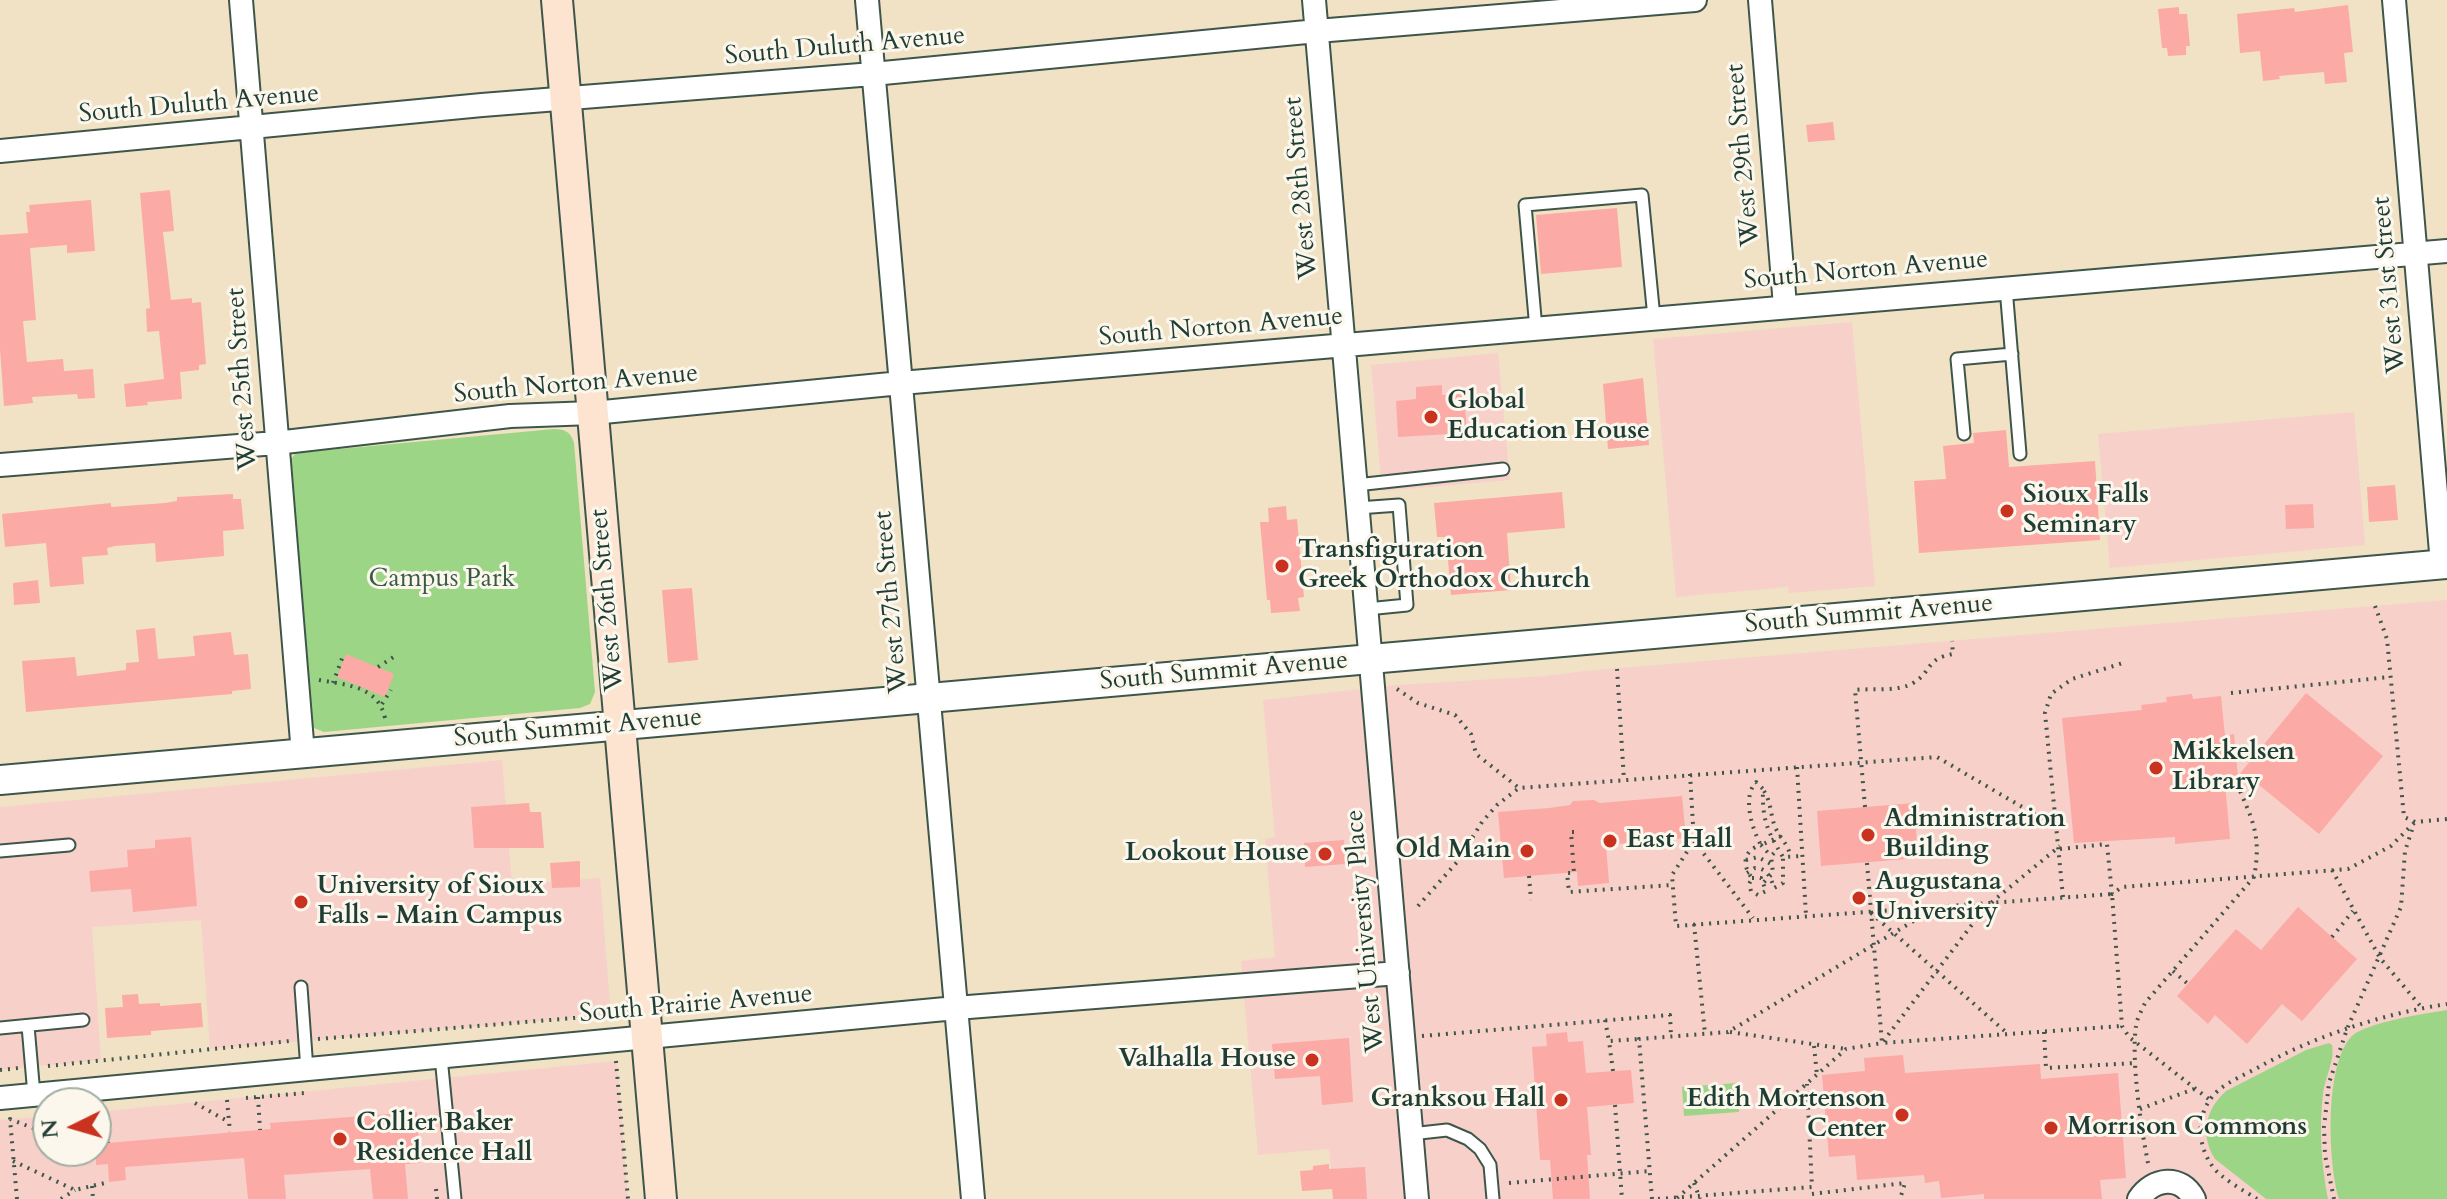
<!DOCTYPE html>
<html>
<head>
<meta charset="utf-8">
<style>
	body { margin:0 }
	#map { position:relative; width:2447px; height:1199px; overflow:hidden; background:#f1e2c5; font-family:Cardo,serif }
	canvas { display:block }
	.north { position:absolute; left:32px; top:1087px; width:80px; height:80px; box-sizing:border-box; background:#fbf7ec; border:2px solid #a3ada2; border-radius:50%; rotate:265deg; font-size:22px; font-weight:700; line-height:32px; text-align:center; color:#1f3d34 }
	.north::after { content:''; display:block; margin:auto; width:28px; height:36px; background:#c8321e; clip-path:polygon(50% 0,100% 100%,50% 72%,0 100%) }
</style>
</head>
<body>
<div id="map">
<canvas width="2447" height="1199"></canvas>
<div class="north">N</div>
</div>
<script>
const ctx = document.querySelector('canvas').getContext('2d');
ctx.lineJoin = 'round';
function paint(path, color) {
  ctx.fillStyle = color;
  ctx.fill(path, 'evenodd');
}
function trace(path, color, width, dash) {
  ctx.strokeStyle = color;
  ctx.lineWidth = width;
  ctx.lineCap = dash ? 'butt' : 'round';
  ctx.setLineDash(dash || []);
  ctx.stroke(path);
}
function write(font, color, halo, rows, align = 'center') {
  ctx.font = font + ' Cardo,serif';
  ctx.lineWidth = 6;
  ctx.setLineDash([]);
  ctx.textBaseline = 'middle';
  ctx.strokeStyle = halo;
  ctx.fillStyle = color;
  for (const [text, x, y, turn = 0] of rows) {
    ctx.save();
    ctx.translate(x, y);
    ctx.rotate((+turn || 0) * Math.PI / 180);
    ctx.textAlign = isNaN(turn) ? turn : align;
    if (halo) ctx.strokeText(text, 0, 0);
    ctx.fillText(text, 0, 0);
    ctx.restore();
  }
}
const built = new Path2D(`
	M1852,322l23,264 -86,7 -1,-6 -112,10 -23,-258z
	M1498,353l12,127 -128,11 -11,-126z
	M2354,412l11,133 -255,23 -12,-134z
	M2447,600v599h-1113l-5,-50 -71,6 -17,-194 34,-4 -10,-118 10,-2 -12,-137 134,-15 148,-9 39,-5z
	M502,760l10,125 88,-7 11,137 -401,34 -9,-129 -109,7 9,133 -101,10v-263z
	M617,1061l11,138h-628v-79l48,-4v35h48v-39z`);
const green = new Path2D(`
	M554,429c11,0 17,3 20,14l21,249 -5,12 -10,4 -256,24 -10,-4 -3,-8 -21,-260 6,-7z
	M2447,1010v189h-108c-11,-35 -15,-135 13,-163 13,-13 75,-23 95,-26z
	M2329,1043l3,2c3,15 -7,33 -9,49 -4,36 -2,69 5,105h-62l-51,-40c-15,-24 -10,-49 11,-68l80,-41z
	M1737,1083l2,29 -55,4 -2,-29z`);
const building = new Path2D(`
	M2348,5l5,47 -9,1 3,29 -22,2 -1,-12 -45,4 1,3 -17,2 -3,-30 -20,2 -3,-39 57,-6 1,4z
	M2179,7v7h8l3,32h-4v9l-18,1 -1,-8h-5l-4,-39z
	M1833,122l2,18 -27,2 -2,-17z
	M170,190l4,41 -11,1 8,68 21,-2v5l9,-1 5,62 -7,1v5l-19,2 2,27 -35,3 1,3 -22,2 -2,-23 40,-5 -5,-48 -12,1 -1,-23 4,-1 -10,-115z
	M91,200l4,51 -28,2v-8l-37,3 6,72 -13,1 4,41 36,-3 1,12 29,-2 2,29 -17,1 -1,-5 -45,3 1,6 -29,3 -4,-57v-114l28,-2 -2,-21h4l-1,-7z
	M1617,208l5,59 -81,7 -5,-59z
	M1643,378l6,67 -41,4 -5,-65z
	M1442,385v10l22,-1 3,39 -69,4 -2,-36 20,-2v-12z
	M2006,430l3,37 86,-6 5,79 -181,13 -5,-72 32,-2 -3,-33 31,-3 -1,-10z
	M2395,485l3,35 -29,2 -2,-35z
	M1562,492l3,36 -58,5 4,57 -60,5 -5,-58h-9l-3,-34z
	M233,494v5h8l3,30 -21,2 1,25 -68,6 -1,-19 -40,3 -8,2 1,7 -26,2 2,27 -34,3 -4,-44 -41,4 -3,-33 109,-11v4l54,-4 12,-2v-4z
	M2313,504l1,24 -28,1 -1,-24z
	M1286,506l1,14 10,-1 7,78 -6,1 2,13 -29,2 -1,-13h-3l-7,-78h9l-1,-14z
	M38,580l2,23 -26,2 -1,-22z
	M692,588l6,72 -30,3 -6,-73z
	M155,628l3,31 37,-3 -2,-20 38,-4 3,23 14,-1 3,35 -19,2v3l-206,18 -4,-51 53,-4 2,19 49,-6v-7l13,-1 -3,-32z
	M346,654l48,20 -9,23 -48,-20z
	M2306,693l77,63 -64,78 -66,-54 -28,3 5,56 -55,5v-7l-101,6 -12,-125 80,-8 -1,-5 26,-3 -1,-5 26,-3 1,5 28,-3 4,40 9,-2 4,42z
	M1682,796l4,42 -80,7 3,38 -31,3 -1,-14 -73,6 -6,-66 51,-4 21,-3 3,-4 21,-1 6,3z
	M529,803l1,9h11l3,36h-70l-3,-41z
	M1914,803l4,55 -97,8 -4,-55z
	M191,837l6,69 -64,6 -2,-23 -40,3 -2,-21 39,-4 -1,-17 28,-2v-8z
	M1344,840l2,24 -41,3 -1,-24z
	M580,861v26l-28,1 -2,-25z
	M2298,907l59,52 -55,62 -20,-17 -35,40 -32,-29 -7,9 -31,-28 59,-67 25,21z
	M138,994l1,10 21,-1v3l41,-3 2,24 -52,4v4l-44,3 -2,-30 18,-1 -1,-12z
	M1567,1032l1,10 15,-1 3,32 45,-3 3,33 -47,4 4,48h-4l3,44h-37l-3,-39h-10l-8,-113 15,-1 -1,-12z
	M1349,1038l4,64 -31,3 -2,-29 -45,3 -3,-35z
	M1903,1055l2,18 135,-9 1,15 77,-6 8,105 -26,2 2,19h-118v-5l-43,4 -2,-17 -14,2 -1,-8 -67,5 -2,-25 -26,2 -7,-82 43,-4 -1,-13z
	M417,1112l3,51 -15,1 3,35h-35l-3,-30 -86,6 2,24h-38l-4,-41 -119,9 1,13 -17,2 -1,-18 -12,1v-21l175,-15 -1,-6z
	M1329,1164v5l36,-2 2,32h-34l-1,-10 -30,2 -2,-20 13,-1v-4z`);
const path = new Path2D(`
	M2375,606l12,33 17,178 11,5 32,-3
	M378,667l17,-11
	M1617,669l7,111
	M319,680c28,5 59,6 66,38
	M333,683l11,-30
	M1397,689l21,14 37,12 16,19 5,20 43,34 418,-31 121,71
	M2231,693l159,-16
	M382,704l9,-14
	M1797,767l9,148
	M1690,774l4,67 -22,34 4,51 436,-32 10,132 7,11 81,63
	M1764,791c8,12 6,27 13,40 5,9 11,14 13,24
	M1865,807l-10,-117c17,-2 44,2 58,-7 20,-12 12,-24 40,-29l-1,-13
	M1574,832h-3l3,41h-7l2,19 103,-7
	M1781,836l-20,9c-9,-16 -19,-48 -5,-63l7,7c-1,30 4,42 20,68l19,-1
	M1694,841l59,77
	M2060,849l47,-5 5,50 10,-7 226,-18 43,-23 24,-24
	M1746,860l12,-3 13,7
	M1867,863l15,180 240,-17
	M2332,870l48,88 42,50
	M1747,873l8,-5c12,0 16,10 19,20l9,-5v-26
	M1529,876l2,24
	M1752,878h9l5,13 -8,4 -7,-4 -2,-7 3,-6c-11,-14 -8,-28 9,-33l10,11
	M1764,882l9,-9 -2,-17 7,-7
	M2063,897l-18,-184 6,-19 21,-15 51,-16
	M1418,906l40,-45 24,-39 15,-17 22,-17
	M1871,913l137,121
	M1694,924l11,110
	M2332,937l21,-26
	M2173,971l15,13
	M1605,1020l4,21
	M1730,1032l116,17
	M2044,1032l2,36 90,-5
	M1422,1036l248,-21 1,21
	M318,1039l293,-24
	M1814,1046l3,29
	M616,1061l12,138
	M48,1066l242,-25
	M0,1070l19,-2
	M1613,1071l-4,-30 30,-2
	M258,1097l2,33
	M246,1098l59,-5
	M227,1100l3,32
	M195,1103l34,19
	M1615,1105l7,94
	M2140,1109l54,-20
	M96,1130l11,-1 1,14
	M13,1161l62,29 34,-8
	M2148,1163c-7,-35 -17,-103 -12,-137 1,-8 6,-16 9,-23l109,-126c8,-42 -2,-58 -18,-95
	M1509,1183l141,-12
	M1694,1183l6,16
	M92,1186l1,13
	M436,1189l1,10
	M1812,1194l93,-11 -5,16
	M1677,1198l169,-149 36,-6 92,-121 19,-21 67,-55
	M17,1199l-7,-80 38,15
	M61,1199l14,-9
	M1652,1199l-13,-160 89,-7 209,-125
	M1658,1199l154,-12 -5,-103
	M2257,1199c-14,-9 -35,-20 -44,-32 -18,-24 -17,-59 7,-78 10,-8 24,-14 37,-21 58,-32 125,-54 190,-64
	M2334,1199l-9,-44 -1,-28 5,-44 18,-54 54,-122 4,-56 9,-27`);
const service = new Path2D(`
	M2006,288l14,166
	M1536,329l-11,-124 117,-10 12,123
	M1964,434l-7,-75 55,-5
	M1356,485l147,-16
	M1358,508l41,-3 8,100 -40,4
	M0,851l69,-6
	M301,987l6,83
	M28,1026l6,69
	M0,1028l83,-8
	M441,1057l14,142
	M1411,1134l36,-4 21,9 12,10 10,16 3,34`);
const minor = new Path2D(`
	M241,0l62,754
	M867,0l106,1199
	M1314,0l103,1199
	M1760,0l25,306
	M2394,0l48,564
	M0,151l482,-46 391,-31 444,-43 378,-31
	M0,465l276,-22 234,-27 83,-3 308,-30 1546,-132
	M0,1098l956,-90 442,-35
	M2139,1199c14,-21 42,-25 55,0`);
const tertiary = new Path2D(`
	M0,780l2447,-216`);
const secondary = new Path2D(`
	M557,0l104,1199`);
const markers = [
	[1431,417,8,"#c8321e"],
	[2007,511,8,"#c8321e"],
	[1282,566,8,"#c8321e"],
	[2156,768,8,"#c8321e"],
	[1868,835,8,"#c8321e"],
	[1610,841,8,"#c8321e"],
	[1527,851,8,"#c8321e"],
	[1325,854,8,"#c8321e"],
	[1859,898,8,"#c8321e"],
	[301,902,8,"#c8321e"],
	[1312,1060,8,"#c8321e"],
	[1561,1100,8,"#c8321e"],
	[1902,1115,8,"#c8321e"],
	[2051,1128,8,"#c8321e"],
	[340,1139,8,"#c8321e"]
];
const streetNames = [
	["South Duluth Avenue",845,47,-5],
	["South Duluth Avenue",199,105,-5],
	["West 29th Street",1744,155,-95],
	["West 28th Street",1302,188,-95],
	["South Norton Avenue",1866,271,-5],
	["West 31st Street",2390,285,-95],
	["South Norton Avenue",1221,328,-5],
	["West 25th Street",243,379,-94],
	["South Norton Avenue",576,385,-5],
	["West 26th Street",608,600,-95],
	["West 27th Street",892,602,-95],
	["South Summit Avenue",1869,615,-5],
	["South Summit Avenue",1224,672,-5],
	["South Summit Avenue",578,729,-5],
	["West University Place",1366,931,-95],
	["South Prairie Avenue",696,1005,-5]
];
const poiNames = [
	["Global",1447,402],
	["Education House",1447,432],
	["Sioux Falls",2023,496],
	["Seminary",2023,526],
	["Transfiguration",1298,551],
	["Greek Orthodox Church",1298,581],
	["Mikkelsen",2172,753],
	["Library",2172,783],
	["Administration",1884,820],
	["Building",1884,850],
	["East Hall",1626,841],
	["Old Main",1511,851,"right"],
	["Lookout House",1309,854,"right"],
	["Augustana",1875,883],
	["University",1875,913],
	["University of Sioux",317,887],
	["Falls - Main Campus",317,917],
	["Valhalla House",1296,1060,"right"],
	["Granksou Hall",1545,1100,"right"],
	["Edith Mortenson",1886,1100,"right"],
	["Center",1886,1130,"right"],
	["Collier Baker",356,1124],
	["Residence Hall",356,1154],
	["Morrison Commons",2067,1128]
];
const parkNames = [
	["Campus Park",442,580]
];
paint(built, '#f7d0ca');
paint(green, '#9dd587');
paint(building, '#fcaaa5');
trace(service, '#3e564a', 15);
trace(minor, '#3e564a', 26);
trace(tertiary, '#3e564a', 32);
trace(secondary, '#3e564a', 34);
trace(path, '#3e564a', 4, [2, 6]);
trace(service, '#fff', 11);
trace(minor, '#fff', 22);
trace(tertiary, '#fff', 28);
trace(secondary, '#fde4d0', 30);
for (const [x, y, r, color] of markers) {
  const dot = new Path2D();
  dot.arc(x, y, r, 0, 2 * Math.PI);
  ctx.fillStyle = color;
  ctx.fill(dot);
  trace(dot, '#fbf7ec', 3);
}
write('26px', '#1f3d34', '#fbf7ec', streetNames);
write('bold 26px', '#1f3d34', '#fbf7ec', poiNames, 'left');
write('26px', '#385b45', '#fbf7ec', parkNames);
</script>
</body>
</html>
